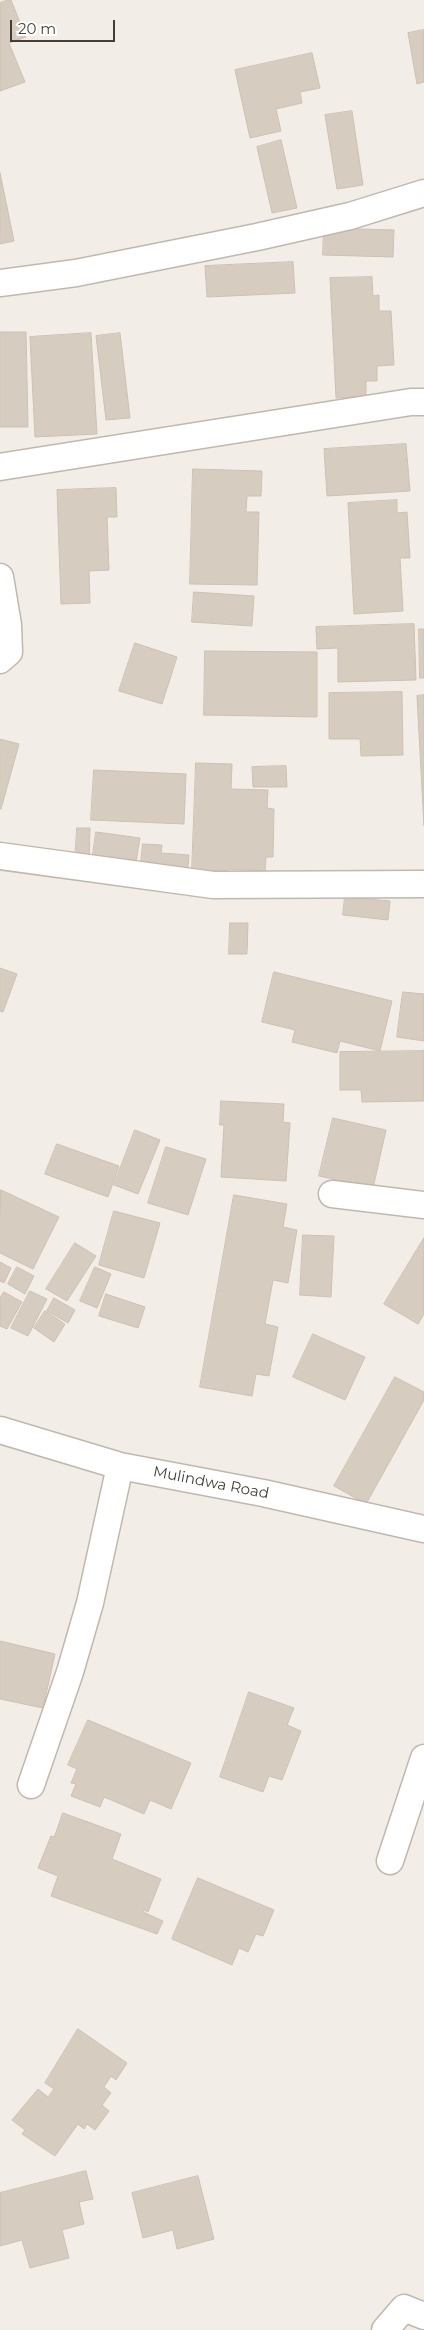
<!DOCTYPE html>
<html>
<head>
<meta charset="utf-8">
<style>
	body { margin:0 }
	#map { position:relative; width:424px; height:2330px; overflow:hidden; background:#f2eee7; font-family:Montserrat,sans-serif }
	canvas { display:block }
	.scale { position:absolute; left:10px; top:20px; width:105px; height:22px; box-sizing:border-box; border:2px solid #453e36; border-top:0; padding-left:6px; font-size:15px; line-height:18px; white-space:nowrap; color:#453e36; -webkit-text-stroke:4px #fff; paint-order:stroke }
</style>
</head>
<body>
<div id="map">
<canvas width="424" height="2330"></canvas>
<div class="scale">20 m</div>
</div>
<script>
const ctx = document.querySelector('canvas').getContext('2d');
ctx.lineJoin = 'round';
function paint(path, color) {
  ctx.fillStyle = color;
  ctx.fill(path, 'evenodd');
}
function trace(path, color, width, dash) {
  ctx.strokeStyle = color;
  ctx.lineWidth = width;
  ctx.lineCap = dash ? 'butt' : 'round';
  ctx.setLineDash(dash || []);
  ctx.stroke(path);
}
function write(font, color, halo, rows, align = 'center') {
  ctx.font = font + ' Montserrat,sans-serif';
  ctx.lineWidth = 4.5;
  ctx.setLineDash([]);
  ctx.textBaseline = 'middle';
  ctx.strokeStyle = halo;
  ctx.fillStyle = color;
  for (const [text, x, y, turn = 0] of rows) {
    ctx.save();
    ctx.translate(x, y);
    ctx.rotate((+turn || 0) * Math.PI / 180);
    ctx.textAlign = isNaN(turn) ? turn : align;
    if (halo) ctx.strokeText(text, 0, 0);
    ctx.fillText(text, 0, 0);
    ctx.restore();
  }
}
const building = new Path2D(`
	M8,0h3l15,37 -17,6 16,39 -25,9v-88z
	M424,30v52l-7,2 -9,-51z
	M312,53l8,35 -20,4 2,11 -26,6 5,22 -31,7 -15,-68z
	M352,111l11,74 -26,4 -12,-74z
	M281,140l16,68 -25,5 -15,-66z
	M0,173l14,68 -14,3z
	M324,228l70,2 -1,27 -70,-2z
	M293,262l2,31 -88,4 -2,-31z
	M372,277l1,19 6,-1v16h12l3,54 -17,1v15h-11v15l-30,2 -6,-120z
	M0,332h26l2,95h-28z
	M91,333l6,101 -62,3 -5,-100z
	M120,333l10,85 -24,2 -10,-84z
	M406,444l4,47 -83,5 -3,-47z
	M193,469l69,2 -1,25h-14l-1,16h13l-2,73 -67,-1z
	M116,488l1,29h-10l2,53 -20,1 1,32 -29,1 -4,-114z
	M397,500v13l10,-1 3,46h-10l3,53 -49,3 -6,-111z
	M194,592l60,4 -2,30 -60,-4z
	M414,624l2,56 -78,2v-34l-21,1 -1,-22z
	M419,629h5v49h-4z
	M135,643l42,14 -15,47 -43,-13z
	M205,651l112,1v65l-113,-2z
	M402,692l1,63 -42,1 -1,-17h-31v-46z
	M424,695v131l-7,-130z
	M0,739l19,5 -18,65h-1z
	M196,763l36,1 -1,25 37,1 -1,18 7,1 -1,48h-7l-1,14 -37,-2 -1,5 -35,-2z
	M286,766l1,21h-34l-1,-20z
	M94,770l92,4 -2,50 -93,-4z
	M77,828h13l-1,36 -14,-1z
	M96,832l44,6 -5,30 -43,-6z
	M143,844l19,1 -1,8 28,2 -2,23 -47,-5z
	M345,897l45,4 -2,19 -45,-5z
	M230,923h18l-1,31h-18z
	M0,968l17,6 -14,38 -3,-1z
	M274,972l118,29 -12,50 -40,-10 -3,12 -45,-11 3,-12 -33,-8z
	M403,992l21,2v47l-27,-4z
	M424,1051v50l-62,1 -1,-12h-21v-38z
	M221,1101l63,3 -1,18 7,1 -4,58 -65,-4 3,-52h-4z
	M333,1118l53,12 -13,58 -54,-12z
	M135,1130l25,10 -22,54 -24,-9z
	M57,1144l62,22 -11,31 -63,-23z
	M166,1147l40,12 -18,56 -40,-12z
	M1,1190l58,27 -26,52 -33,-16z
	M234,1195l53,9 -4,23 14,3 -9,53 -15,-3 -8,44 13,3 -9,49 -13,-2 -4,22 -52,-9z
	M114,1211l46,12 -16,55 -45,-13z
	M303,1235l31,1 -3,61 -31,-2z
	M424,1238v76l-6,10 -34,-20z
	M75,1243l21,13 -29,45 -21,-12z
	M0,1262l11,6 -7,15 -4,-2z
	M17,1267l17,9 -9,18 -17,-10z
	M95,1267l16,7 -14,34 -17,-7z
	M30,1291l17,8 -19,37 -17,-8z
	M4,1292l18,10 -15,27 -7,-3v-28z
	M106,1294l39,13 -7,21 -39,-12z
	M54,1298l21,12 -7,13 -21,-12z
	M45,1311l20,13 -11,18 -20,-14z
	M313,1334l52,23 -20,43 -52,-23z
	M395,1377l29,15v8l-58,104 -32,-18z
	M0,1641l55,13 -12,54 -43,-9z
	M249,1692l45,16 -7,17 14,6 -19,49 -13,-4 -6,16 -43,-15z
	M88,1720l103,43 -20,46 -21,-9 -6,14 -40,-17 -4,10 -29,-11 5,-12 -5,-1 6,-14 -9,-4z
	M63,1813l58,21 -9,25 49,20 -13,33 -4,-2 -1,2 20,9 -6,13 -106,-38 7,-20 -20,-8 13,-32 3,1z
	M198,1878l76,32 -11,26 -7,-2 -8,18 -9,-4 -7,17 -60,-26z
	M78,2029l49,34 -11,17 -5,-4 -7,11 7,6 -9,12 7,6 -14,19 -8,-6 -3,5 -6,-5 -23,32 -33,-22 3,-4 -13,-10 26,-31 10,8 6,-8 -9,-6z
	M86,2171l7,28 -14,3 5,22 -22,6 7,28 -39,10 -8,-28 -22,6v-53z
	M198,2176l16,63 -37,10 -4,-19 -30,8 -11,-45z`);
const street = new Path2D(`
	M0,283l76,-10 181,-36 93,-21 74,-23
	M0,467l411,-65h13
	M0,577l8,48 1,27 -9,8
	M0,856l213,29 211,-1
	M332,1194l92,11
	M0,1430l120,36 143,27 161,36
	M31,1785l39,-113 20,-69 30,-137
	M390,1861l34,-103
	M385,2330l19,-22 20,8`);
const streetNames = [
	["Mulindwa Road",211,1483,11]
];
paint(building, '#d6ccc0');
trace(building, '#cec1b0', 1);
trace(street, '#c0b8ad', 29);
trace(street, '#fff', 26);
write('15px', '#453e36', '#fff', streetNames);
</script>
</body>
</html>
